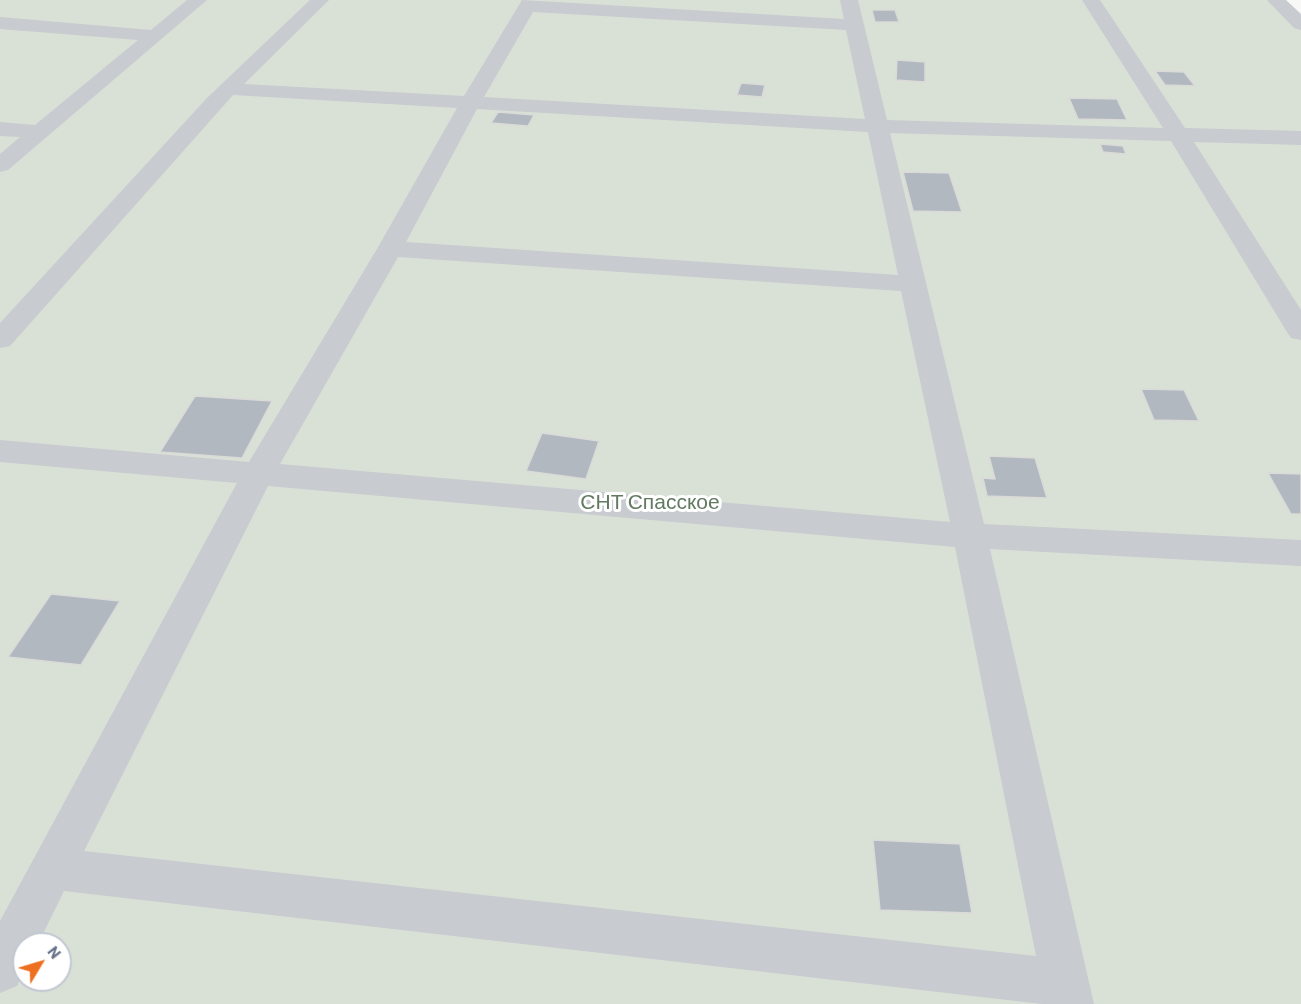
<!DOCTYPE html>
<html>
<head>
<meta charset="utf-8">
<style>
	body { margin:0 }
	#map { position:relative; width:1301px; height:1004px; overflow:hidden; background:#f8f9f6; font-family:Barlow,sans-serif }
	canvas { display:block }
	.north { position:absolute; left:12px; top:932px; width:60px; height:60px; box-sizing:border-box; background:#fff; border:2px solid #c2c7d0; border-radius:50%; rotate:52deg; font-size:16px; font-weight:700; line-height:24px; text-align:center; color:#667489 }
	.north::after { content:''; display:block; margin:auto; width:21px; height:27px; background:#ed7021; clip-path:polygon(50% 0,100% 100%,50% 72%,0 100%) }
</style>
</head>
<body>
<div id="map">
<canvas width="1301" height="1004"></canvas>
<div class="north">N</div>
</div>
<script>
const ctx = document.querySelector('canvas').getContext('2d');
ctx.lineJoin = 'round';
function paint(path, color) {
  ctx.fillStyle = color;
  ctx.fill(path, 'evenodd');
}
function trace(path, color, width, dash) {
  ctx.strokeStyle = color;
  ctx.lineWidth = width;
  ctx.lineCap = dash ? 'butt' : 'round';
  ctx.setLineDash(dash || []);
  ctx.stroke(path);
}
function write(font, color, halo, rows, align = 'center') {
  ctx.font = font + ' Barlow,sans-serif';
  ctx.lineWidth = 6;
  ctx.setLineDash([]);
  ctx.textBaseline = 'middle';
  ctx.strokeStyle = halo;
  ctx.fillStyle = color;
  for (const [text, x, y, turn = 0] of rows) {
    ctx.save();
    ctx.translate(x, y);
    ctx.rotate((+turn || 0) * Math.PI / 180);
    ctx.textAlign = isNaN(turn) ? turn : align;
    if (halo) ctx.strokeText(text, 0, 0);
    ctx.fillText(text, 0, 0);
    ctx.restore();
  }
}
const green = new Path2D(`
	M0,0h1280l21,19v985h-1301zM24,944h36v36h-36z`);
const building = new Path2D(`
	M872,10h23l4,12h-24z
	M897,60l28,2v20l-29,-2z
	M1155,71l29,1 11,14 -30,-1z
	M741,83l24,2 -3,12 -25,-2z
	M1069,98l48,1 10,21 -49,-1z
	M498,112l36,3 -6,11 -37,-3z
	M1100,144l23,2 3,8 -23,-2z
	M903,172l46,1 13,39 -49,-1z
	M1141,389l43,1 15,31 -45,-1z
	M195,396l77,5 -30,57 -82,-6z
	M542,433l57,8 -13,38 -60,-8z
	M989,456l46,2 12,40 -60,-2 -4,-18 12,1z
	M1268,473l33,1v40h-10z
	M51,594l69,7 -39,64 -73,-8z
	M873,840l87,4 12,69 -92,-3z`);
const minor = new Path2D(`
	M187,0h20l-199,170 -8,2v-18l20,-17 -20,-1v-14l35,3 103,-85 -138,-11v-12l151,13z
	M310,0h19l-85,84 220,12 58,-96 322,19 -4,-19h18l29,120 276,8 -81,-128h18l85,128 116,3v14l-107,-3 107,168v30l-10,-2 -4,-6 -116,-191 -281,-8 94,391 317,16v26l-311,-17 104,455h-52l-978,-113 -26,53h-14v27l-7,15 -17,7v-72l237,-438 -237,-21v-22l249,22 128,-213 80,-141 -224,-13 -223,251 -10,2v-25l207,-225zM533,12l313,18 19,89 -381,-22zM477,109l391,23 30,143 -492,-33zM398,257l503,34 49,231 -670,-58zM268,486l687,61 81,409 -952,-105z
	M1267,0h19l15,14v16l-7,-2z`);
const parkNames = [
	["СНТ Спасское",650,502]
];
paint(green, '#d9e1d7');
paint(building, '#b1b8bf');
trace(building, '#dadad8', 1.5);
paint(minor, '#c8cbcf');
write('21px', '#627a61', '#fff', parkNames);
</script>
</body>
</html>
